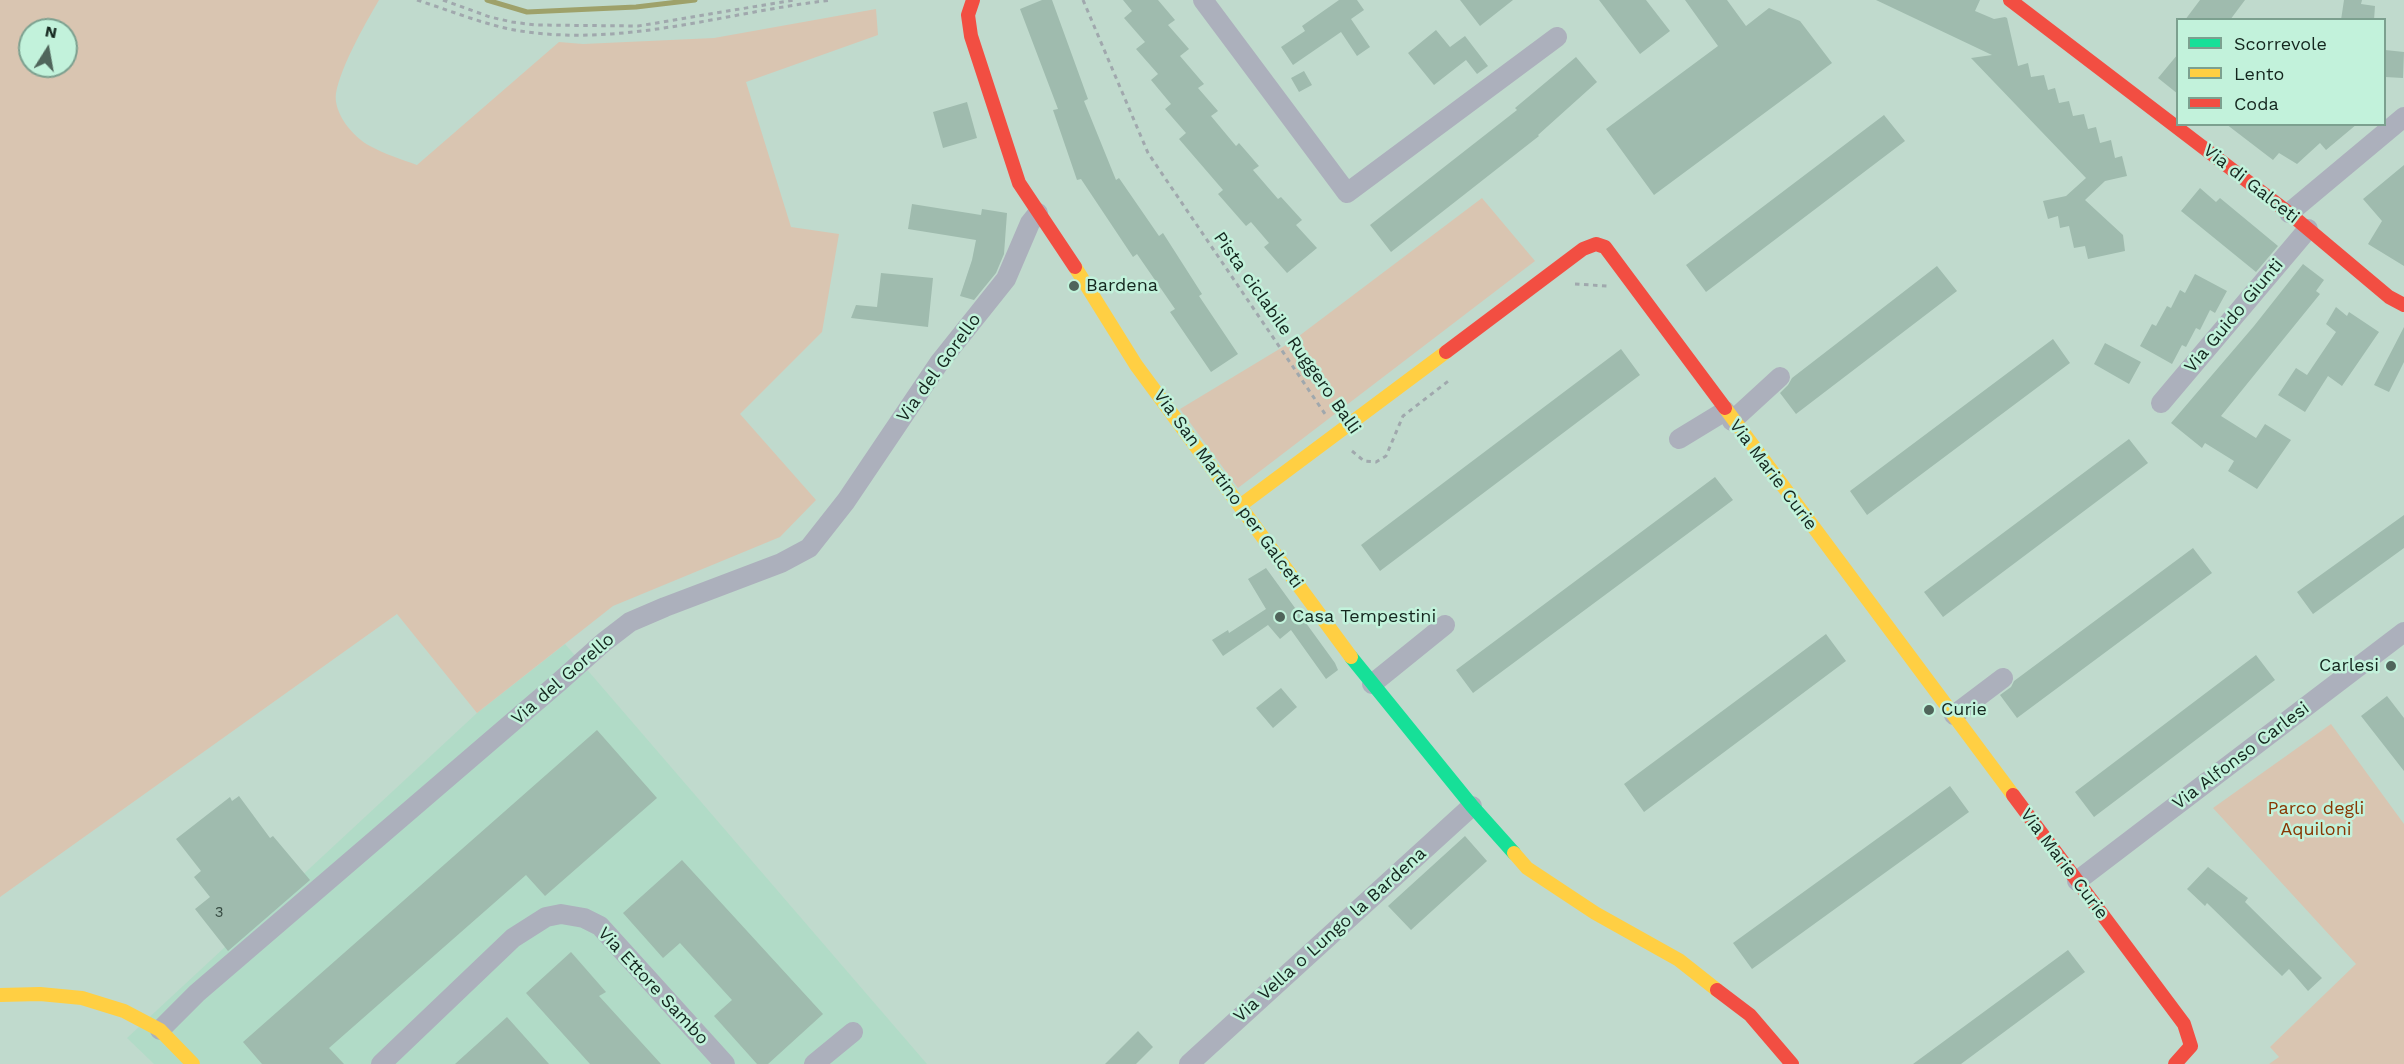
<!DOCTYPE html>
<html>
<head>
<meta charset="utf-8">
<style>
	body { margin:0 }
	#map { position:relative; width:2404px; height:1064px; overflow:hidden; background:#c0dacd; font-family:"Work Sans",sans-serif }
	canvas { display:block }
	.legend { position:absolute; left:2176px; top:18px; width:210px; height:108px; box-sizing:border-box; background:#c2f2db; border:2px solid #7ca08f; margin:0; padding:8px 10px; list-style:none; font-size:18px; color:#14261e }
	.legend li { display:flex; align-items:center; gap:12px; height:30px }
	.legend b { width:30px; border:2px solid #7ca08f }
	.north { position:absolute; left:18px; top:18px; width:60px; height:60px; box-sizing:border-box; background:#c2f2db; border:2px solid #7ca08f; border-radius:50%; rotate:11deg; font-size:16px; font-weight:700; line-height:24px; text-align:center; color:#14261e }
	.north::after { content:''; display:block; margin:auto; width:21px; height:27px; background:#50655b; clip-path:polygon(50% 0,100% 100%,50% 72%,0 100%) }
</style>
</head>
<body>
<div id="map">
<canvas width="2404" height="1064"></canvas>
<ul class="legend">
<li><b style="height:8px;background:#16e098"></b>Scorrevole</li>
<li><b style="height:8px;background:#ffcf43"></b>Lento</li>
<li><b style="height:8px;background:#f24e42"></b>Coda</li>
</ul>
<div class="north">N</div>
</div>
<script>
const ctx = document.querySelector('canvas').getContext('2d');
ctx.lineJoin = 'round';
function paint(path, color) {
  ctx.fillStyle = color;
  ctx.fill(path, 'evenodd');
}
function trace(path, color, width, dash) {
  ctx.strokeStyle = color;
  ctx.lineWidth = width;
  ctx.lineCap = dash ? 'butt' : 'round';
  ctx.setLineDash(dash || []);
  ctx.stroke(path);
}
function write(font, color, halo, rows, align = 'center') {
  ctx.font = font + ' "Work Sans",sans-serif';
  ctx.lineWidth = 5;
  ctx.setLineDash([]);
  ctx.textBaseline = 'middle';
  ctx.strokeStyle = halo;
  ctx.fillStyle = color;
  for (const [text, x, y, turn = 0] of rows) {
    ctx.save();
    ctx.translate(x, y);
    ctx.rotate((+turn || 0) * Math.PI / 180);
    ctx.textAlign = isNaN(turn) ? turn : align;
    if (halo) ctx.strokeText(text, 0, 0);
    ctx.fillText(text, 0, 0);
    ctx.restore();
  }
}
const built = new Path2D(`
	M565,644l362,420h-773l-27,-26 350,-325z`);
const green = new Path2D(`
	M0,0h379c-14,24 -38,66 -43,93 -3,20 17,44 34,53 14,8 31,13 47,19l142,-123 24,2 131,-6 162,-29 2,26 -132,47 45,145 48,7 -17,98 -82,82 76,86 -36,37 -167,69 -136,107 -80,-99 -397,283zM30,30h36v36h-36z
	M1482,198l53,63 -297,227 -58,-79 111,-67z
	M2331,724l73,100v240h-135l10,-7 -9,-10 86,-83 -143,-156z`);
const stream = new Path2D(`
	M487,0l40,12 109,-5 59,-7`);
const building = new Path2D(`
	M1042,0h10l36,99 -4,2 32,79 3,-2 40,58 4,-3 39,61 -3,2 39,58 -27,18 -41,-60 5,-3 -38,-55 -4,3 -52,-78 -4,1 -24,-70 5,-1 -38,-100z
	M1123,0h35l17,20 -7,5 21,24 -9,7 24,28 -6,4 20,23 -7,5 25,30 3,-3 20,23 -6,4 25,29 3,-2 21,23 -6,5 21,23 -30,25 -23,-26 5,-4 -18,-21 -5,4 -28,-32 5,-4 -44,-51 7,-6 -21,-24 6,-5 -20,-24 7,-6 -22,-25 9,-7 -21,-24 8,-7z
	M1339,0h18l7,10 -13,9 19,28 -13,9 -16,-24 -48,33 -12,-18 24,-16 -3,-5z
	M1460,0h53l-33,26z
	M1599,0h47l24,31 -30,23z
	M1685,0h42l19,26 23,-18 31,13 32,42 -178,132 -48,-66 112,-83z
	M1876,0h104l-5,11 19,8 11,-2 2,1 11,48 10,-3 3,14 13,-2 4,15 7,-2 4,15 10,-2 4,15 11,-2 4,15 8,-2 4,16 11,-3 4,18 7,-2 5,20 -22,5 -20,19 38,35 2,16 -37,8 -3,-13 -11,2 -5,-22 -9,2 -2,-12 -10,3 -5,-18 23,-5 20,-18 -115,-120 21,-3z
	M2200,0h45l-15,20h-45z
	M2344,0h18l-1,4 14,2 -1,14h-33z
	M1436,30l14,17 15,-11 23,30 -11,8 -11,-14 -32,25 -26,-32z
	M2385,50l19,2 -1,26 -18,-1z
	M2178,54v40l-20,-16z
	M1576,57l21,25 -59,53 1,1 -148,116 -21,-27 147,-115 -2,-2z
	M1304,71l8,14 -13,7 -8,-14z
	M967,102l10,36 -34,10 -10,-36z
	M1884,115l21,26 -199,151 -20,-27z
	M2226,124h131l-31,26 -6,-7 -23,21 -18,-11 -6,7z
	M2404,165v101l-36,-22 14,-23 -19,-22z
	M2200,188l16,14 4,-4 58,48 -22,26 -75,-61z
	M912,204l69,11 1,-6 25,4 -3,41 -8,19 -22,27 -14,-4 12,-36 4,-20 -68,-11z
	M2303,264l21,16 -8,11 4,3 -99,122 35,22 9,-14 26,16 -34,49 -29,-18 6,-10 -29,-18 -3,5 -31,-25 83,-97z
	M1937,266l20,25 -161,123 -16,-21 8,-8 4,-7z
	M881,273l52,5 -5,49 -77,-9 5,-13 21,2z
	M2195,274l32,17 -12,22 -5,-3 -10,20 -4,-2 -10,19 -4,-2 -10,19 -32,-18 12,-22 4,2 11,-20 4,2 9,-18 5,3z
	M2336,307l11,9 2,-4 30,20 -37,54 -14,-10 -23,36 -27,-17 18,-27 11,7 29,-43 -10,-8z
	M2404,327v35l-15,30 -15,-7z
	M2053,339l17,24 -203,152 -17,-24z
	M2105,343l36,19 -12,22 -35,-20z
	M1621,349l19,26 -260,196 -19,-26z
	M2129,439l19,24 -205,154 -19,-25z
	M1715,477l18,23 -260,193 -17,-23z
	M2404,515v33l-91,66 -16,-22z
	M2193,548l19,25 -195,145 -17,-23 11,-8 3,-6z
	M1266,568l69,95 3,7 -12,9 -35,-49 -11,9 -12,-14 -45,31 -11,-16 16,-10 1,3 37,-24 -18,-30z
	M1826,634l20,27 -202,151 -20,-28z
	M2256,655l19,25 -181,137 -19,-25z
	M1281,688l16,19 -24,21 -17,-20z
	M2387,696l17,22v53l-43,-55z
	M597,730l60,68 -112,98 -19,-21 -197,173 15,16h-82l-19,-22z
	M1950,786l19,26 -217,157 -19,-26z
	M239,796l31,42 3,-2 37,44 -82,71 -33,-42 15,-12 -16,-20 7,-6 -25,-32 54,-42 2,4z
	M1465,836l22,25 -76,69 -23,-24z
	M682,860l141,154 -55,50h-11l-43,-48 18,-16 -52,-57 -17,15 -40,-45z
	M2208,867l40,31 -3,4 77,76 -14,13 -19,-22 -7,7 -75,-73 -2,3 -18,-17z
	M2068,950l17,22 -124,92h-48z
	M571,952l35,40 -7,4 62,68h-71l-64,-71z
	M507,1017l42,47h-94z
	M1138,1031l15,16 -17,17h-31z`);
const path = new Path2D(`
	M417,0c31,10 61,22 92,29 110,21 215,-17 323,-29
	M443,0l47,17 22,5 23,3 103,1 156,-26
	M1083,0l65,153 177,261
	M1575,284l32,2
	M1352,451l12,10 12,1 10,-6 17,-40 48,-37`);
const street = new Path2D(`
	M1203,0l144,193 210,-156
	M2289,213l115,-96
	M2161,403l147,-174
	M1732,421l48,-44
	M1679,439l46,-28
	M1372,684l73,-59
	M1954,715l49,-37
	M2077,881l327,-249
	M160,1030l37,-37 361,-310 46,-41 26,-20 35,-15 116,-44 28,-15 37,-47 93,-138 67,-84 24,-56 8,-10
	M381,1064l132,-126 33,-21 15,-3 23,4 16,8 125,138
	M814,1064l39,-32
	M1189,1064l283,-258`);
const fast = new Path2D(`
	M1351,657l121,149 42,47`);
const slow = new Path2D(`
	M1075,267l61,98 215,292
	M1725,408l288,387
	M1241,505l205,-153
	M1514,853l13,15 68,45 84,47 38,30
	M0,995l40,-1 42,4 42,13 36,19 33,34`);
const jam = new Path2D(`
	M973,0l-5,15 3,21 48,147 56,84
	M2010,0l279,213 100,84 15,8
	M1446,352l137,-103 13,-5 9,3 120,161
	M2013,795l171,229 7,22 -16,18
	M1717,990l33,25 42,49`);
const markers = [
	[1074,286,6,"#50655b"],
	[1280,617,6,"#50655b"],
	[2391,666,6,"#50655b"],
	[1929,710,6,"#50655b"]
];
const numberNames = [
	["3",219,913]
];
const streetNames = [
	["Via di Galceti",2251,184,38],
	["Via Guido Giunti",2234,316,-50],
	["Pista ciclabile Ruggero Balli",1287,333,55],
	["Via del Gorello",939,368,-54],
	["Via Marie Curie",1773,475,53],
	["Via San Martino per Galceti",1228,489,54],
	["Via del Gorello",563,679,-41],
	["Via Alfonso Carlesi",2241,756,-37],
	["Via Marie Curie",2064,864,53],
	["Via Vella o Lungo la Bardena",1330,935,-42],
	["Via Ettore Sambo",653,986,47]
];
const poiNames = [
	["Bardena",1086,286],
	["Casa Tempestini",1292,617],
	["Carlesi",2379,666,"right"],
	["Curie",1941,710]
];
const parkNames = [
	["Parco degli",2316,809],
	["Aquiloni",2316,830]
];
paint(built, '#b1dbc7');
paint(green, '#d9c5b1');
trace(stream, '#9ea16a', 5);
paint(building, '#9fbbae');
trace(path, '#a0a8ad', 3, [4.5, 4.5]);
trace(street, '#acb0bc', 20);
trace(fast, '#16e098', 14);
trace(slow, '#ffcf43', 14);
trace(jam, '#f24e42', 14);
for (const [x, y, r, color] of markers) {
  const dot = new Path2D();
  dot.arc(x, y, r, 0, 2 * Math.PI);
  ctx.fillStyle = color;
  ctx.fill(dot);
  trace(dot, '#c2f2db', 2);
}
write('15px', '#374b42', null, numberNames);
write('18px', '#14261e', '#c2f2db', streetNames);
write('18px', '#14261e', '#c2f2db', poiNames, 'left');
write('18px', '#883603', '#c2f2db', parkNames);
</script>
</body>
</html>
